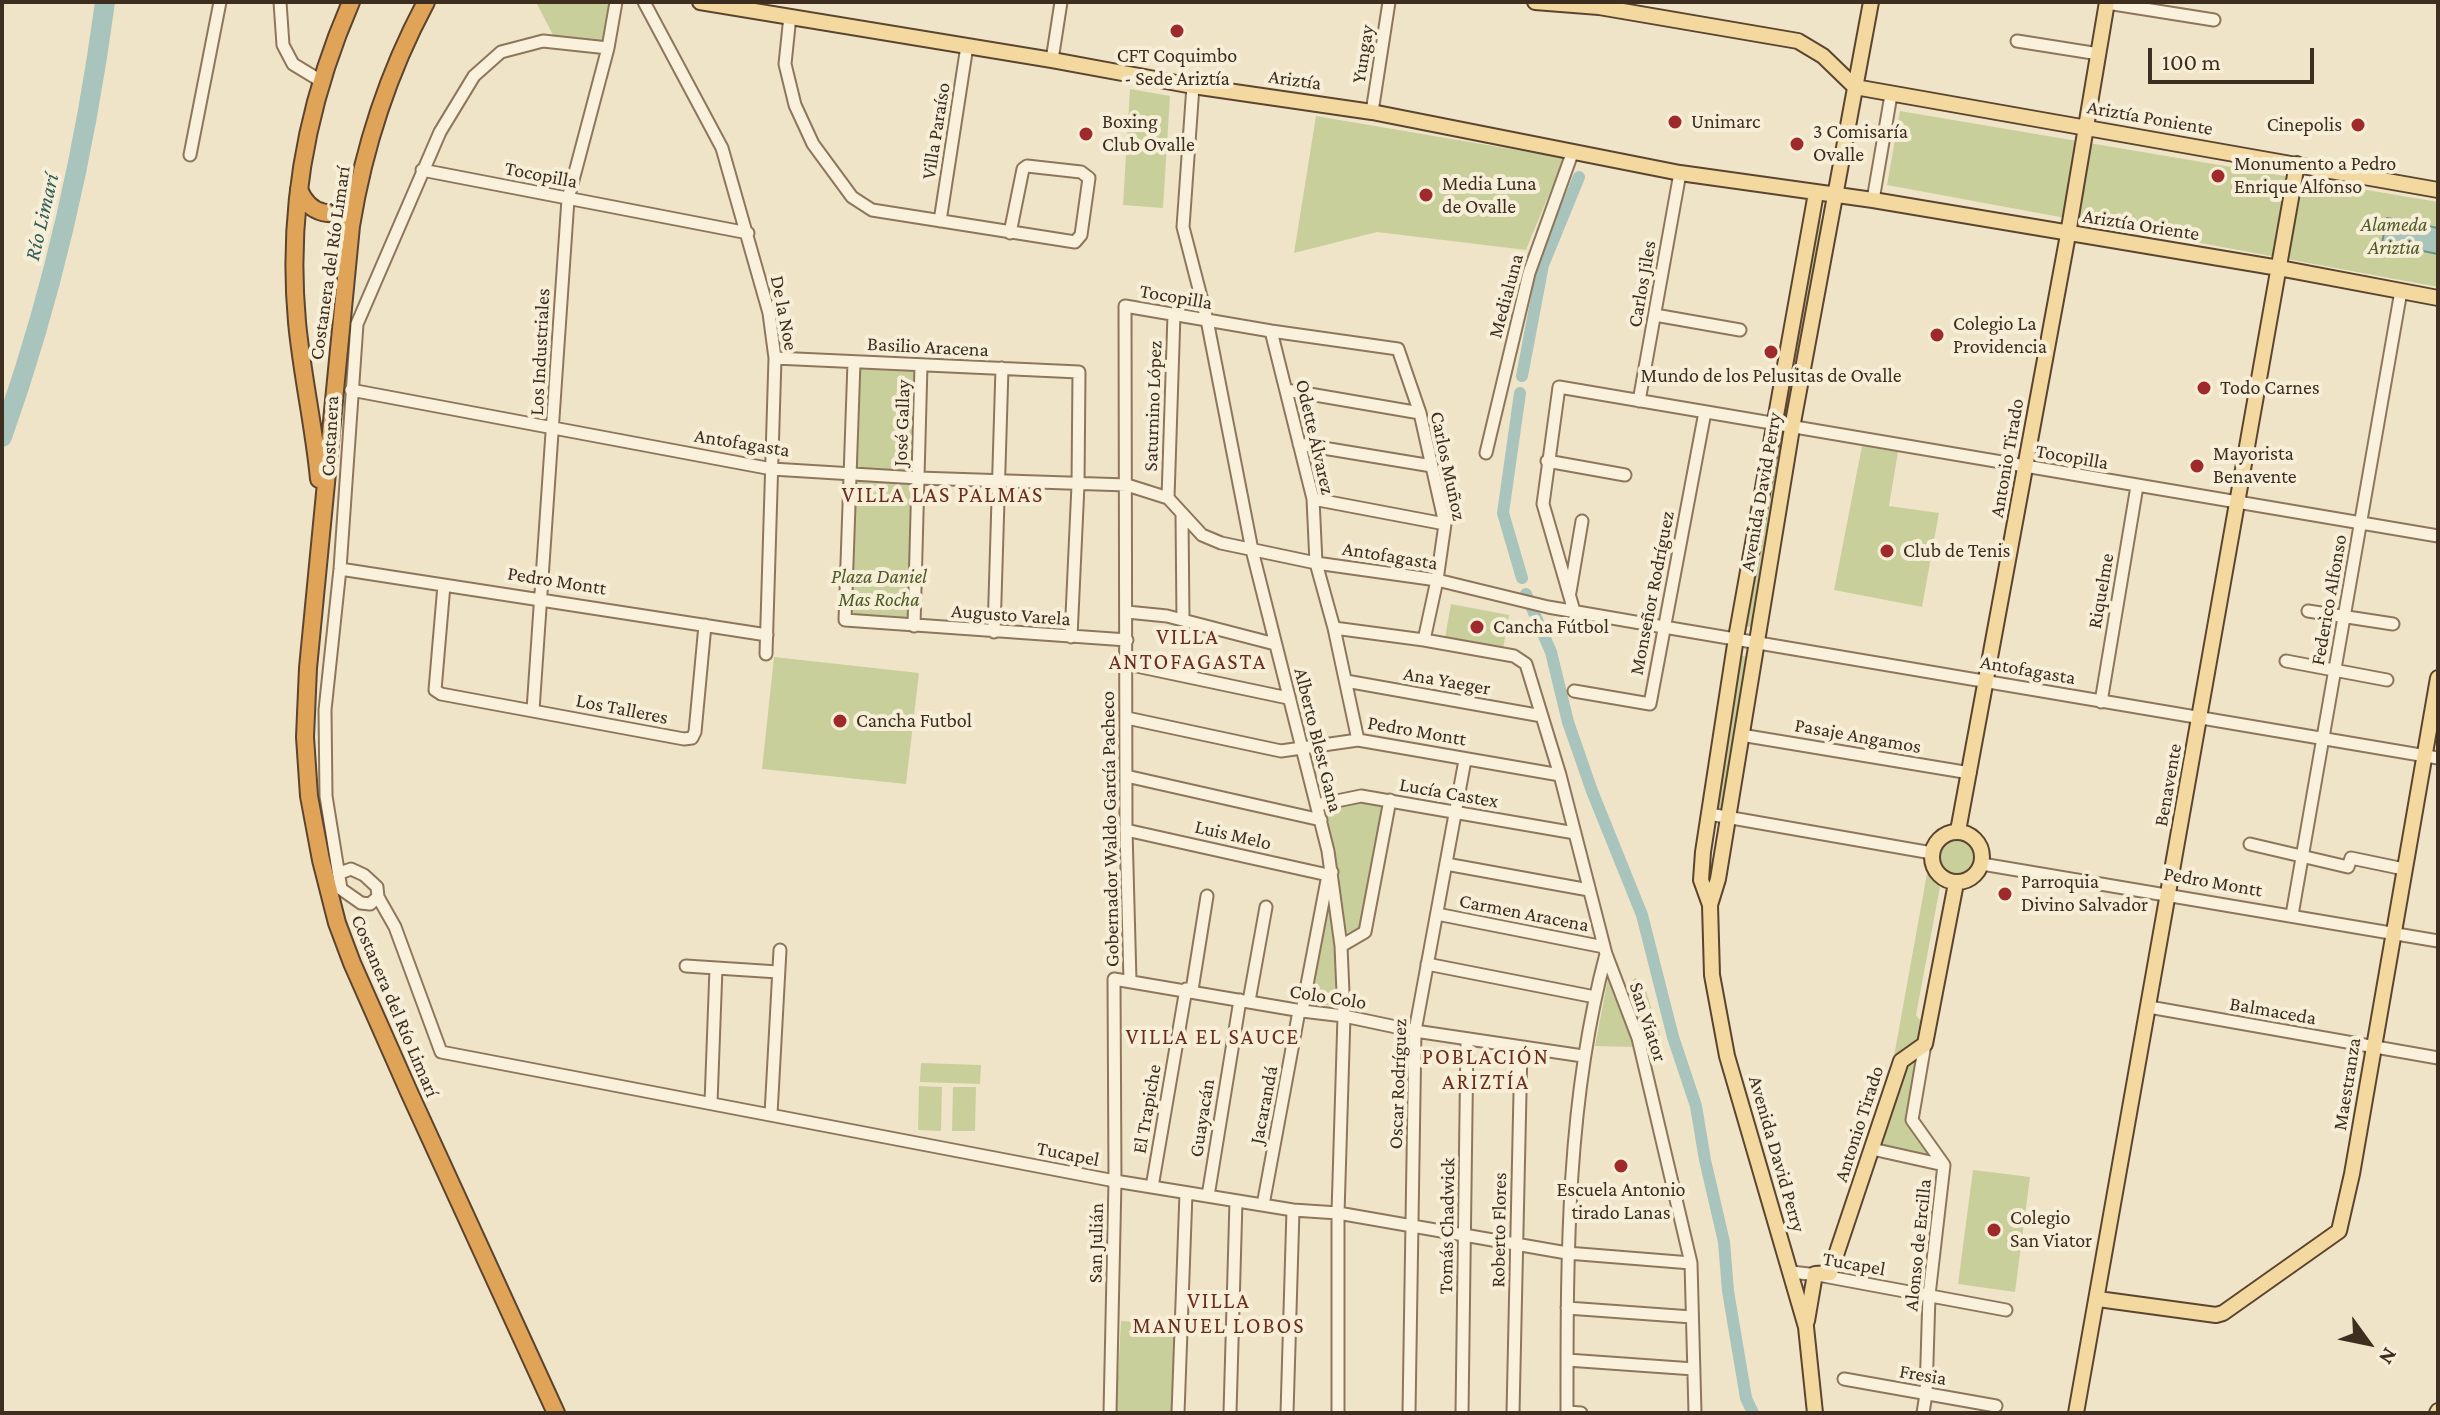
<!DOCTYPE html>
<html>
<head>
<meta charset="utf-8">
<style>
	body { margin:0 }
	#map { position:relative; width:2440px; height:1415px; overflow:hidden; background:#f0e4c8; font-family:"Crimson Pro",serif }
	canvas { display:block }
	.frame { position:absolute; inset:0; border:4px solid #3d2e20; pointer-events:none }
	.north { position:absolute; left:2328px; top:1303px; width:80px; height:80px; -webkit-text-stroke:6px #f7eed8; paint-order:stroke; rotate:123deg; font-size:22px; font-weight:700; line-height:32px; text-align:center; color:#3d2e20 }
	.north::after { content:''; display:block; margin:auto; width:28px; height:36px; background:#3d2e20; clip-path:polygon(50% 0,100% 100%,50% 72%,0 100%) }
	.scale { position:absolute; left:2148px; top:48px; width:166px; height:36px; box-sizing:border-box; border:4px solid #3d2e20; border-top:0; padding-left:10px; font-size:24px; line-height:28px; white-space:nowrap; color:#3d2e20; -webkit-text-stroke:6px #f7eed8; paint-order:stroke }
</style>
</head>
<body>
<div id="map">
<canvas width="2440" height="1415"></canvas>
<div class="frame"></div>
<div class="north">N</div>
<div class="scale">100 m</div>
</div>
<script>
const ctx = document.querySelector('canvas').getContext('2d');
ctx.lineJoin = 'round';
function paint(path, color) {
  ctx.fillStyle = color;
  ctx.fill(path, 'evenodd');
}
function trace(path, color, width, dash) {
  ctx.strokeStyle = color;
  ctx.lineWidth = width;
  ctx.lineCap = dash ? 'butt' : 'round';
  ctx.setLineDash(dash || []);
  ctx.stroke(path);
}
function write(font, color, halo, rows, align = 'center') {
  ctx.font = font + ' "Crimson Pro",serif';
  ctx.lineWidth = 8;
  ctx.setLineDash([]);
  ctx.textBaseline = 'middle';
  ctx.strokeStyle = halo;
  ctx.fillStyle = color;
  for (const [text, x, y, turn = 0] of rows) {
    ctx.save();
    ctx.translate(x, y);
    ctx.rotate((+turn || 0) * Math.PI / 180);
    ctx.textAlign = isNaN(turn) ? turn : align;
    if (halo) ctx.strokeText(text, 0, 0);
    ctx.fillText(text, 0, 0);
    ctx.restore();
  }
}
const green = new Path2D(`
	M536,2h73l-7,39 -49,-6z
	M1130,89l40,7 -7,112 -40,-3z
	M1900,111l538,91v85l-551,-102z
	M1316,116l248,42 -38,92 -149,-18 -83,21z
	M1822,220l2,2 -35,193h-6l33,-191z
	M857,366l60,2 -2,107 -61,-4z
	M1785,438l-34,189 -7,-1 33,-186z
	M1862,446l36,6 -9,54 50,7 -17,94 -88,-17z
	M853,477l62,3 -4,144 -66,-4z
	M1451,604l58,11 -6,34 -58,-11z
	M1740,655l7,2 -23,150 -6,4 -3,-1z
	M774,657l145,16 -13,111 -144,-15z
	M1359,802l24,3 -23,123 -14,5 -20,-123z
	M1938 857a19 19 0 1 1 38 0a19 19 0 1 1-38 0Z
	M1928,868l6,13 6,6 -24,128 7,9 -5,17 -25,21z
	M1329,895l7,56v55l-29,-2z
	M1609,973l24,74 -38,-1z
	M1635,978l8,4 17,53 -18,7 -16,-55z
	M1920,1054l-11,66 26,40 -53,-12 21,-82z
	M921,1063l60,2 -1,19 -60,-2z
	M919,1086l23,1 -1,44 -23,-1z
	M953,1087h23l-1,44h-23z
	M1973,1170l57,7 -15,115 -57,-8z
	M1121,1321l55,3 -4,89h-56z`);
const water = new Path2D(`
	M2387,218l51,10v26l-56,-11z`);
const canal = new Path2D(`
	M1522,376l21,-111 36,-88
	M1520,393l-17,120 19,65
	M1526,594l25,58 17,70 24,69 50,124 31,122 23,69 9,54 19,82 4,49 18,107 7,15`);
const river = new Path2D(`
	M2,437c51,-143 83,-285 103,-435`);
const minor = new Path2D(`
	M280,2l3,43 10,19 28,17
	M644,2l78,146 47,165 6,45 -9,296
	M2107,3l107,17
	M790,16l-5,48 10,41 18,39 39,53 20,13 203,32 6,-7 8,-57 -8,-6 -54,-6 -4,3 -13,64
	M2017,41l82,13
	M1052,60l9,-58
	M1193,86l-10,141 24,93 45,230 76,301 13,95 3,70 -6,197v200
	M1372,112l17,-110
	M190,155l30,-153
	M422,170l326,63
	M1873,200l18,-105
	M940,221l27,-175
	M1655,315l85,15
	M1271,331l42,168 3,64 18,65 24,112
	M775,358l304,14 -1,113 -7,152
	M854,362l-9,258 282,20
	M351,390l421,79 146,9 209,7 41,13 34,37 19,8 95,20 121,17 111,27 116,20 774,131
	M1286,390l134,23
	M1639,401l41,-228
	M1299,444l133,22
	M1486,453l43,-180 44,-122
	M1547,461l78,14
	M1168,498l6,-184
	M1313,499l132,25
	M1182,515l1,105
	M340,569l427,66
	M444,585l-9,105 6,4 243,45 8,-1 3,-6 10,-107
	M1570,592l12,-71
	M1574,611l-31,-107 16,-117 879,149
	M2308,611l85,13
	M1127,612l40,4 108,28
	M914,626l7,-261
	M1334,628l90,12 90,16 12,8 34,111 46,179 32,84 53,225 4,150
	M994,632l8,-264
	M2286,661l101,19
	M1127,664l161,34
	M1346,681l196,35
	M1574,691l76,13 55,-292
	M2101,702l36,-216
	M533,710l35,-511 40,-151 8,-46
	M1127,718l154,33 77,-11 202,35
	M1741,735l229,38
	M1126,776l195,44
	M1317,805l44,-9 214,37
	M1709,814l223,39
	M1126,830l202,45 4,-3
	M2250,844l98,23 3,-9 53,11
	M1446,864l143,26
	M1982,864l456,77
	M340,873l11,-4 13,6 13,12 1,10 17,30 46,125 674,129 178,29 45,3 229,40 124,10
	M378,897l-8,7 -9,-1 -20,-14 -15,-93 -1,-86 15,-141 17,-245 83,-192 34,-56 27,-24 42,-11 65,7
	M1437,914l167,33
	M2292,915l109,-624
	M1341,946l24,-14 25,-132
	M1427,964l168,33
	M686,966l92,6
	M1130,981l-4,-151 -1,-524 146,25 127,18 22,64 25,111 -8,56 -13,60
	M1192,990l15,-94
	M1249,1001l17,-94
	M2149,1007l289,51
	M1302,1011l26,-136
	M711,1103l5,-135
	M771,1114l9,-164
	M1872,1149l72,16
	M1152,1187l34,-198
	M1208,1196l32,-196
	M1263,1205l36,-194
	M1791,1272l27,3 188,35
	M1567,1308l125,9
	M1567,1360l127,9
	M1844,1379l152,27
	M1567,1412l14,1
	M1110,1413l5,-232 -1,-202 188,32 42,5 71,15 168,25
	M1178,1413l8,-220
	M1230,1413l6,-212
	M1287,1413l6,-203
	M1409,1413l6,-382 50,-271
	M1462,1413l5,-374
	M1513,1413l8,-366
	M1567,1413c0,-153 -1,-310 39,-459
	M1923,1413l3,-19 3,-99 15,-130 -32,-45 13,-76`);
const major = new Path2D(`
	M700,2l352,58 141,26 179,26 308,61 193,27 406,68 159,30
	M1535,2l64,5 199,34 25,15 32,31 583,103
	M1958,831l109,-591 40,-238
	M1932 857a25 25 0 1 1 50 0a25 25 0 1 1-50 0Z
	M1710,905l8,-26 74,-451 79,-426
	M2098,1299l118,16 7,-2 116,-82 13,-57 86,-496
	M1807,1321l8,-47 15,-1 71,-212 24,-17 31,-161
	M1815,1413l-9,-86 -79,-271 -15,-81 -2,-70 -9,-25 2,-28 33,-214 80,-445
	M2076,1413l221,-1249
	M2437,1413l1,-2`);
const highway = new Path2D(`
	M426,2c-38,71 -62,144 -75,224l-43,442 -3,69 4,59 12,64 16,63 15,40 57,129 147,321
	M299,189c10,26 36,32 56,13
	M319,479c-5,-53 -17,-104 -22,-157 -10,-110 10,-219 54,-320`);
const markers = [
	[1177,31,8,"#9e2a2b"],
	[1675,122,8,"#9e2a2b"],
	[2358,125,8,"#9e2a2b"],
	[1086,134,8,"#9e2a2b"],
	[1797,144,8,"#9e2a2b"],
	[2218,176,8,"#9e2a2b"],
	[1426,195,8,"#9e2a2b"],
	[1937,335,8,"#9e2a2b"],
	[1771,352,8,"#9e2a2b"],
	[2204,388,8,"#9e2a2b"],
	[2197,466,8,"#9e2a2b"],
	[1887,551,8,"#9e2a2b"],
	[1477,627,8,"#9e2a2b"],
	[840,721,8,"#9e2a2b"],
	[2005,894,8,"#9e2a2b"],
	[1621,1166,8,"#9e2a2b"],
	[1994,1230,8,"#9e2a2b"]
];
const streetNames = [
	["Yungay",1363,54,-81],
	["Ariztía",1295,80,8],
	["Ariztía Poniente",2150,118,10],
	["Villa Paraíso",936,131,-81],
	["Tocopilla",541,175,11],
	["Ariztía Oriente",2141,225,9],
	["Costanera del Río Limarí",330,263,-82],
	["Carlos Jiles",1642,284,-80],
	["Medialuna",1506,296,-75],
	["Tocopilla",1176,297,10],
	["De la Noe",784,313,79],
	["Basilio Aracena",928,347,3],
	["Los Industriales",540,352,-87],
	["Saturnino López",1153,406,-88],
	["José Gallay",902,423,-88],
	["Costanera",330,436,-87],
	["Odette Álvarez",1315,437,77],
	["Antofagasta",742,443,9],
	["Tocopilla",2072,457,10],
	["Antonio Tirado",2007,458,-80],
	["Carlos Muñoz",1448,466,78],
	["Avenida David Perry",1761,492,-80],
	["Antofagasta",1390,556,9],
	["Pedro Montt",557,581,9],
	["Riquelme",2101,591,-80],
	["Monseñor Rodríguez",1652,593,-79],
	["Federico Alfonso",2329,600,-80],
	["Augusto Varela",1011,615,4],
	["Antofagasta",2028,670,10],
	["Ana Yaeger",1447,681,10],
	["Los Talleres",622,709,11],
	["Pedro Montt",1417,731,10],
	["Pasaje Angamos",1858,736,10],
	["Alberto Blest Gana",1318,740,76],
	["Benavente",2168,785,-80],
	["Lucía Castex",1449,793,10],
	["Gobernador Waldo García Pacheco",1110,829,-91],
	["Luis Melo",1233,835,13],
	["Pedro Montt",2213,882,10],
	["Carmen Aracena",1524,913,11],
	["Colo Colo",1328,997,9],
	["Costanera del Río Limarí",395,1006,67],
	["Balmaceda",2273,1011,10],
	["San Viator",1648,1022,72],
	["Oscar Rodríguez",1398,1084,-88],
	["Maestranza",2347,1084,-81],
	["Jacarandá",1264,1105,-79],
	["El Trapiche",1147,1109,-80],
	["Guayacán",1202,1118,-81],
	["Antonio Tirado",1859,1124,-72],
	["Tucapel",1068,1154,11],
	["Avenida David Perry",1777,1154,74],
	["Tomás Chadwick",1447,1226,-89],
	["Roberto Flores",1499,1230,-89],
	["San Julián",1096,1243,-89],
	["Alonso de Ercilla",1918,1245,-84],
	["Tucapel",1854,1264,10],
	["Fresia",1923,1375,10]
];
const poiNames = [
	["CFT Coquimbo",1177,56,"center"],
	["- Sede Ariztía",1177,79,"center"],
	["Boxing",1102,122],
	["Club Ovalle",1102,145],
	["Unimarc",1691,122],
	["Cinepolis",2342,125,"right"],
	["3 Comisaría",1813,132],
	["Ovalle",1813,155],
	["Monumento a Pedro",2234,164],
	["Enrique Alfonso",2234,187],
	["Media Luna",1442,184],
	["de Ovalle",1442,207],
	["Colegio La",1953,324],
	["Providencia",1953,347],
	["Mundo de los Pelusitas de Ovalle",1771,376,"center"],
	["Todo Carnes",2220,388],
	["Mayorista",2213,454],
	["Benavente",2213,477],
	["Club de Tenis",1903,551],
	["Cancha Fútbol",1493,627],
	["Cancha Futbol",856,721],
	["Parroquia",2021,882],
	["Divino Salvador",2021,905],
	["Escuela Antonio",1621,1190,"center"],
	["tirado Lanas",1621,1213,"center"],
	["Colegio",2010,1218],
	["San Viator",2010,1241]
];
const parkNames = [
	["Alameda",2394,225],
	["Ariztia",2394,248],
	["Plaza Daniel",879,577],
	["Mas Rocha",879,600]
];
const waterNames = [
	["Río Limarí",42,217,-77]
];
const neighbourhoodNames = [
	["VILLA LAS PALMAS",943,495],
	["VILLA",1188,637],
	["ANTOFAGASTA",1188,662],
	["VILLA EL SAUCE",1213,1037],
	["POBLACIÓN",1486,1057],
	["ARIZTÍA",1486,1082],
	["VILLA",1219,1301],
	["MANUEL LOBOS",1219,1326]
];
paint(green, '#c9cf9b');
paint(water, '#a9c4bc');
trace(water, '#6f938a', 2);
trace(canal, '#a9c4bc', 12);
trace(river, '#a9c4bc', 20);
trace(minor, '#8d765c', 15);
trace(major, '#5b4430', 18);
trace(highway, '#5b4430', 20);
trace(minor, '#faf1dc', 11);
trace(major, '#f3d9a0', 14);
trace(highway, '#e0a458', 16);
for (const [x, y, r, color] of markers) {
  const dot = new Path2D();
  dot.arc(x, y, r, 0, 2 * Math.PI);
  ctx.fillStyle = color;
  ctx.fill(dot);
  trace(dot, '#f7eed8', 3);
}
write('20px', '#3d2e20', '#f7eed8', streetNames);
write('20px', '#3d2e20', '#f7eed8', poiNames, 'left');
write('italic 20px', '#4d5a26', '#f7eed8', parkNames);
write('italic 22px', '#2f5d5a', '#f7eed8', waterNames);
ctx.letterSpacing = '2px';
write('22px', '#6b2e1e', '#f7eed8', neighbourhoodNames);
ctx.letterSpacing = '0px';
</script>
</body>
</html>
